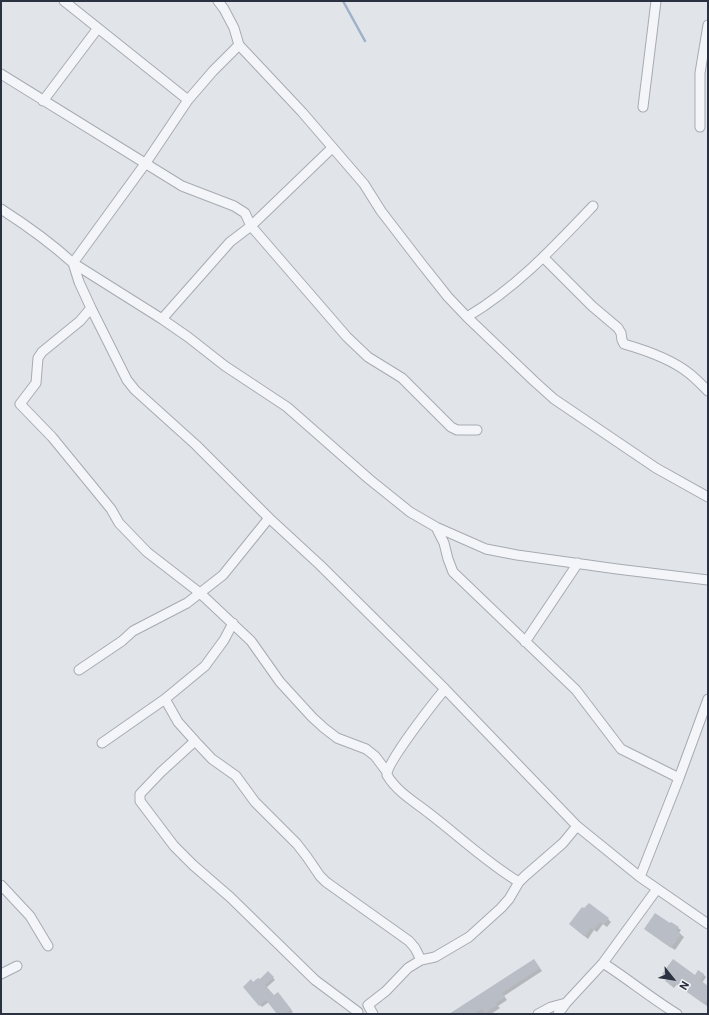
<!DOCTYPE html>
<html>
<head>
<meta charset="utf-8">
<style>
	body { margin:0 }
	#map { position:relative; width:709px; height:1015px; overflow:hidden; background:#e1e4e9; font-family:Roboto,sans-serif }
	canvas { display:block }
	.frame { position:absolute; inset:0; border:2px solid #2a3241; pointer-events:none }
	.north { position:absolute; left:653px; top:959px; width:40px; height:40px; -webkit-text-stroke:3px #f1f3f7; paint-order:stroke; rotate:120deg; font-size:11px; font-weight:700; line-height:16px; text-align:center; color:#2a3241 }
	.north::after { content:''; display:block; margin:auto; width:14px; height:18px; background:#2a3241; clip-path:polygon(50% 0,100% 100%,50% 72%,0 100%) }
</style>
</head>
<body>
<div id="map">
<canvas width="709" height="1015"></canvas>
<div class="frame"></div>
<div class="north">N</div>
</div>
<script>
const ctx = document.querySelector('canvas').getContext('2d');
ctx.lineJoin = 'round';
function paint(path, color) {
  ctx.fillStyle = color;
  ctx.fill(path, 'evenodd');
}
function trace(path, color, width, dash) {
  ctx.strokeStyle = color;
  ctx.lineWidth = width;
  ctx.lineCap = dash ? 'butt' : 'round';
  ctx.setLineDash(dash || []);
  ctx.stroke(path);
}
const shadow = new Path2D(`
	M608,919l3,3 -4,5 -4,-3 -6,8 -3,-2 -6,9 -15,-12z
	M670,924l8,4 3,2 -2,3 5,4 -9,13 -26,-18z
	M534,960l8,11 -38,25 3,4 -9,6 2,2 -9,6h-34z
	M268,972l7,8 -9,8 8,9 6,-1 13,16 -3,2h-12l-9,-12 -7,5 -2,-2 -7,-22 7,-2z
	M703,974l3,3 -4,6 6,5v16l-1,2 -30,-22 -3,4 -5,-4z`);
const stream = new Path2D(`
	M343,1l22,40`);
const building = new Path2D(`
	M589,903l20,15 -5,7 -4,-3 -7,8 -2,-2 -7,8 -15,-12 13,-17 2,1z
	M655,913l15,10 1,-1 8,5 -3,3 5,4 -10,14 -27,-19z
	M534,959l6,9 -38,25 3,4 -9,6 1,2 -12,8 -3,-4 -9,5h-24z
	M673,959l22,16 3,-5 6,4 -4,6 8,6v12l-4,6 -30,-21 -2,3 -7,-5 3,-3 -6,-4z
	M268,971l6,6 -9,8 9,10 4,-3 13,17 -6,5h-8l-11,-14 -7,6 -16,-19 8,-8 2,3 5,-4 2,1z`);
const minor = new Path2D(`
	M64,1l124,99
	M218,1l6,8 10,19 5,17 63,67 62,72 17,27 40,52 27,34 19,20 67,64 20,18 102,69 52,29
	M239,45l-26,26 -25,29 -43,64 -72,99 6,19 12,26 36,72 8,10 61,55 73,73 51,47 125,124 132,137 63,51 68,47
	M1,74l181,112 52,20 11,7 6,13 96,111 21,20 34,21 49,49 6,3h20
	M43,101l55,-73
	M643,107l13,-106
	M700,127v-54l8,-48
	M1,209c25,16 50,34 72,54l89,56 26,18 37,29 62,41 82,72 41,33 26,15 50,22 31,6 100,14 91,11
	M544,258l48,48 26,22 3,5 1,7 2,4c21,6 49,16 66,30 6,5 12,11 18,17
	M467,317c50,-30 86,-69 126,-111
	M162,319l68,-77 21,-16 81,-78
	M269,518l-46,57 -23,18 51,48 29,41 32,35 12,11 13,10 29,11 9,7 12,16
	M436,527l8,16 4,16 5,13 123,118 45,59 58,29
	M233,623l-9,17 -19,26 -40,33 13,23 17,19 -34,31 -21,22v7l34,45 19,19 37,32 85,83 43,32
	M525,642l53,-79
	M79,670l43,-29 11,-10 54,-28 13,-10 -53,-41 -28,-29 -8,-14 -59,-72 -32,-33 16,-21 2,-25 4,-6 38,-31 11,-13
	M445,689c-10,12 -59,74 -58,86 10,17 28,27 43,39 30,23 57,49 89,68
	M195,741l17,18 24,17 19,26 42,42 10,13 13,19 6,6 83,59 6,7 6,12
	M102,743l63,-44
	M640,877l39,-99 29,-79
	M1,885l29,31 18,30
	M603,963c25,16 48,35 74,51
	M1,974l16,-8
	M373,1014l-5,-9 18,-14 22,-23 13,-8 14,-3 34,-20 32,-29 8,-9 10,-17 6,-6 38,-33 14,-17
	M538,1014l13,-7 15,-4
	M558,1014l8,-11 37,-40 54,-74`);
paint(shadow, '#0003');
trace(stream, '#9db2c8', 2.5);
paint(building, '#b8bdc6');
trace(minor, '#a6abb3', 11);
trace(minor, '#f4f5f8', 9);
</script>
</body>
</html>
